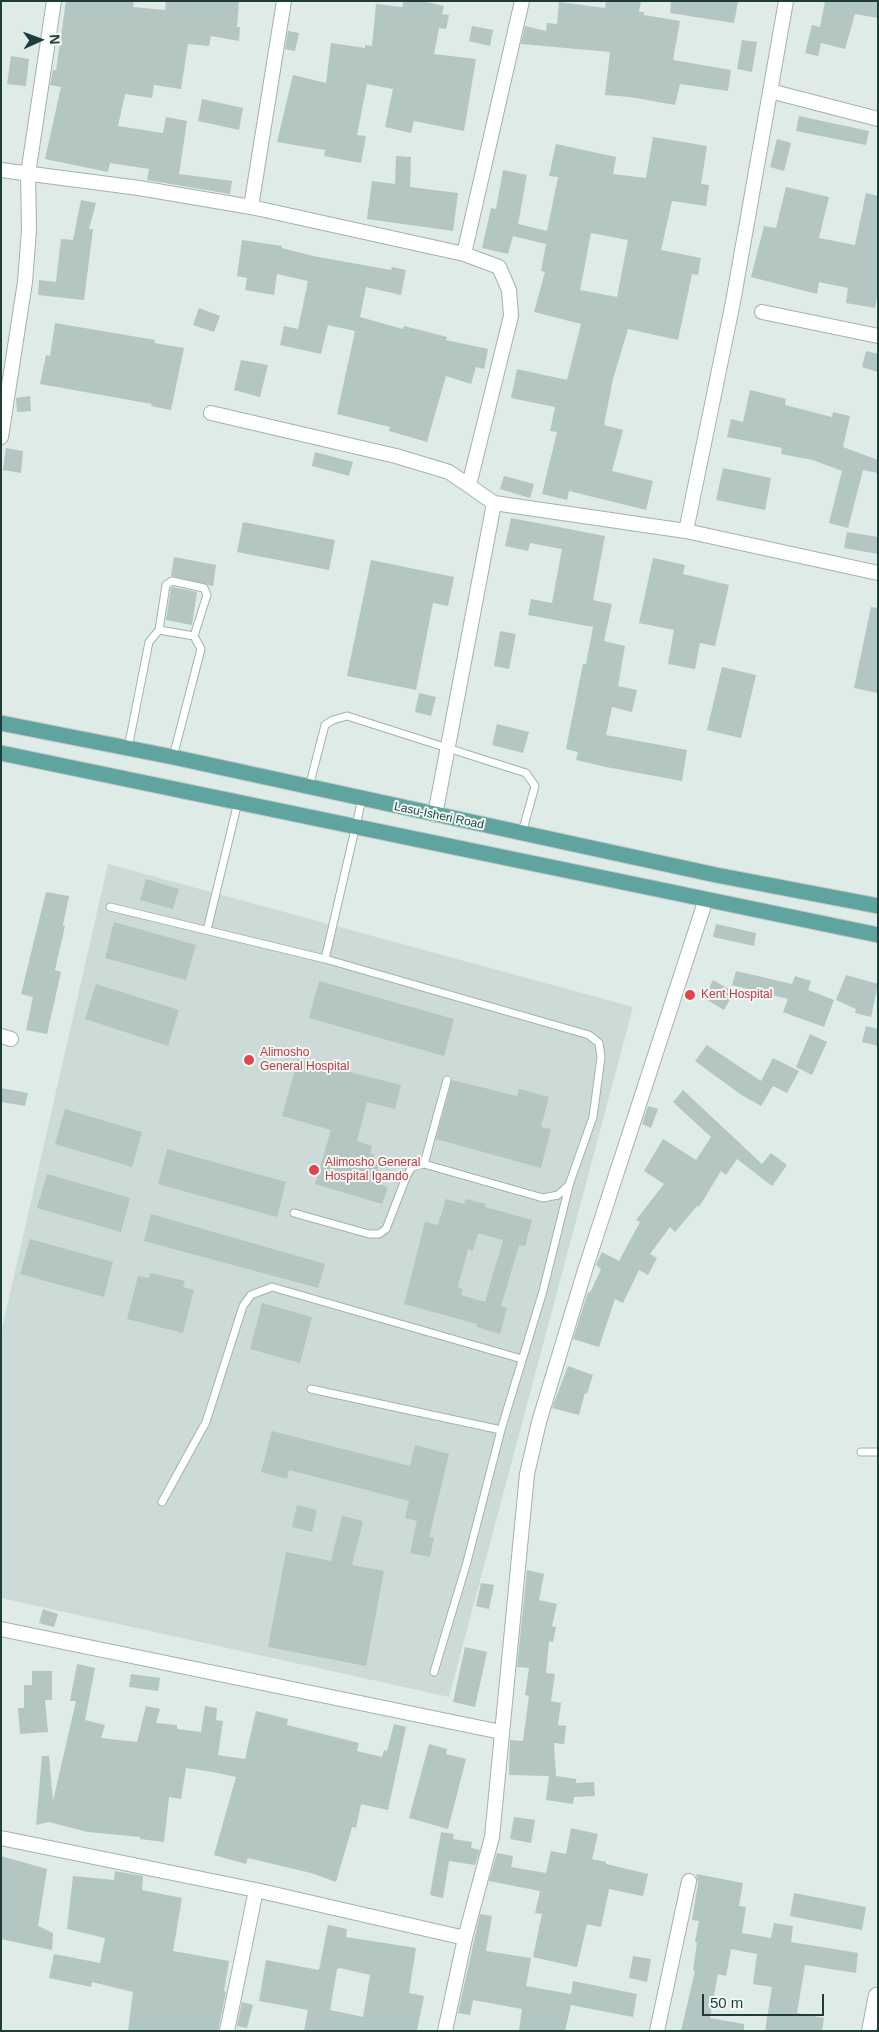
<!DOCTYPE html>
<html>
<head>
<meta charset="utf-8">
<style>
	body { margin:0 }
	#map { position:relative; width:879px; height:2032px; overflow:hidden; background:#deebe7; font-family:Helvetica,sans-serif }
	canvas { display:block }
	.frame { position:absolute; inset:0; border:2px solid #1e3c39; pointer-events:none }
	.north { position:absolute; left:15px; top:15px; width:50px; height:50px; -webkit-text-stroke:4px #eff8f5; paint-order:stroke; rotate:88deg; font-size:14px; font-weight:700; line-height:20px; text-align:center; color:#1e3c39 }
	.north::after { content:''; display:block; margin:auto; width:18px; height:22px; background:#1e3c39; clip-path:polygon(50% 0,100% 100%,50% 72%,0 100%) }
	.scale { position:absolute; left:702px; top:1994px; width:122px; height:22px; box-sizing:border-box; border:2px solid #1e3c39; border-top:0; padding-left:6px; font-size:15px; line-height:18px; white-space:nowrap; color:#1e3c39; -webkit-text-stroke:4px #eff8f5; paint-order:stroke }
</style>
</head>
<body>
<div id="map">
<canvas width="879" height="2032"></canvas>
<div class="frame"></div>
<div class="north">N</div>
<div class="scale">50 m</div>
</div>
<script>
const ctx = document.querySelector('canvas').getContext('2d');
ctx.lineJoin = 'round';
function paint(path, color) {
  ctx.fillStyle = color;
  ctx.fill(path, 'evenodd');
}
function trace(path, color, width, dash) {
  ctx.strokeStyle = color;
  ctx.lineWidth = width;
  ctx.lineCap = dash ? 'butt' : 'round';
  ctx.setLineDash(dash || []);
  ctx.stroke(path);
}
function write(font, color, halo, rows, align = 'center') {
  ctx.font = font + ' Helvetica,sans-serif';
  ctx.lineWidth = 4;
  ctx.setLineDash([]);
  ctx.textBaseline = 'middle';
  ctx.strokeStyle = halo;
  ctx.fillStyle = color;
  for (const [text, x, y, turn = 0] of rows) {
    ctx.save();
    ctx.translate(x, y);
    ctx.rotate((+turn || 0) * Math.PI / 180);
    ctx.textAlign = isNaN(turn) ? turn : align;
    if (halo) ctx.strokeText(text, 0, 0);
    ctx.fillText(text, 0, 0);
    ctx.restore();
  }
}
const built = new Path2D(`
	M108,864l525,143 -184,690 -448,-99v-265z`);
const building = new Path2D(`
	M66,1h68l-1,6 32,3 1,-9h73l-2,26h3l-1,14 -28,-5 -2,10 -21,-2 -7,45 -27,-4 -2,13 -27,-4 -7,32 45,7 3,-16 21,4 -8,53 53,7 -2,13 -83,-14 2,-11 -39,-6 -2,9 -63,-13 16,-72 -11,-2 3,-15h3z
	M404,1h18l22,5 -2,8 7,1 -3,14 -7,-1 -5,26 42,5 -12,72 -50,-10 -3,12 -26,-6 8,-38 -26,-5 -10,51 9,1 -5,27 -37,-7 1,-6 -48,-8 16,-67 33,8 5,-40 34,5v-3l7,1 4,-42 26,3z
	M606,1h35l-2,11h5v3l36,6 -7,39 58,10 -3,21 -48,-7 -5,21 -45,-8 -25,-2 5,-43 -89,-8 4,-18 21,5 1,-8 10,1 2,-22 46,6z
	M671,1h67l-4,22 -64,-10z
	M825,1h53v17l-23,-4 -10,35 -24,-6 -3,13 -13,-3 7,-28 8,2z
	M472,26l21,4 -3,16 -21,-5z
	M288,31l11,2 -4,18 -10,-2z
	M742,40l15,2 -5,30 -15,-3z
	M11,56l18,3 -3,27 -19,-2z
	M202,99l41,9 -4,22 -41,-9z
	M799,116l70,15 -3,14 -70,-14z
	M653,137l54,9 -6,38 8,1 -3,21 -34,-5 -11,49 40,8 -3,17 -6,-1 -14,66 -50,-11 -15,50 -9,46 19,5 -11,41 41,10 -7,29 -77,-19 -2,9 -25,-6 15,-62 -7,-1 5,-24 -44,-9 6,-29 50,11 14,-56 -47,-12 11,-40 -4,-1 5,-27 -33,-8 -5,18 -26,-6 9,-40 5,1 7,-39 24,5 -9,49 29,7 11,-54 -9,-1 7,-32 60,13 -3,17 33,4zM591,233l37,7 -11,57 -37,-7z
	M777,139l14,4 -7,28 -14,-4z
	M396,156l15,1 -1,30 48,6 -5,38 -86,-12 5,-38 23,3z
	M786,187l43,10 -10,41 36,7 11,-52 12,3v97l-3,15 -29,-5 2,-15 -29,-6 -2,12 -66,-17 13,-51 12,2z
	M81,200l15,3 -7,26h4l-9,71 -46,-5 1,-15 17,2 5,-43 12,1z
	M242,240l40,6v2l31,8 78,14 1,-3 14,3 -5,25 -35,-8 -6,30 43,12 1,-3 43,11 -1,3 42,9 -4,20 -8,-2 -5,17 -25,-8 -19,66 -38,-11 1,-4 -53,-13 18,-83 -27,-6 -7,29 -41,-9 4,-19 14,3 10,-48 -31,-7 -3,21 -29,-5 2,-12 -10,-2z
	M199,308l21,8 -6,16 -21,-7z
	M55,323l100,17 -1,3 30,5 -13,62 -20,-4 1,-2 -112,-20 6,-29 4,1z
	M866,351l12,3v18l-16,-5z
	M241,360l27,5 -8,32 -26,-7z
	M750,390l36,9 -1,6 47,12 1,-5 17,4 -7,31 35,13v13l-15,-3 -15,58 -19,-5 13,-52 -29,-11 -32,-6 1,-6 -55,-11 4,-18 12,3z
	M30,396l1,15 -14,1 -1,-14z
	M6,448l17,3 -2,22 -18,-3z
	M315,452l38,10 -4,14 -37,-10z
	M723,468l48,10 -6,32 -49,-10z
	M504,476l30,8 -4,14 -30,-9z
	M511,518l94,18 -12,64 19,4 -8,37 21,5 -7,40 19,4 -5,22 -20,-5 -6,28 81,15 -5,31 -76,-14 -30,-7 2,-8 -12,-3 17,-85h3l7,-37 -65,-12 3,-16 21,4 10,-54 -32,-6 -2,8 -23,-5z
	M243,522l92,18 -6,30 -92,-18z
	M847,532l31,5v17l-34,-6z
	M174,557l42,8 -3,21 -42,-10z
	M653,558l32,7 -2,9 46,11 -14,61 -15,-3 -5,26 -27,-5 6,-34 -35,-7z
	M371,560l83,17 -6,29 -15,-3 -17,87 -69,-14z
	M173,587l24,5 -5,33 -26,-5 5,-32z
	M871,607l7,1v85l-24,-5z
	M500,631l16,3 -7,35 -15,-3z
	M722,667l34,8 -15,63 -34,-8z
	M419,693l17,4 -5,19 -16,-4z
	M497,724l32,8 -6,21 -31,-8z
	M146,879l33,10 -6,20 -33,-9z
	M46,892l23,4 -6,29 2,1 -10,44 6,2 -14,62 -21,-4 7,-33 -12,-3z
	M114,922l82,23 -10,35 -81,-22z
	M716,924l40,9 -2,13 -41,-9z
	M736,971l56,13 3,-8 16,5 -3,9 26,10 -10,27 -41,-15 5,-13 -56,-14z
	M846,975l32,9 -7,33 -16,-4 1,-4 -20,-9z
	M713,980l21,12 -10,18 -20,-12z
	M319,981l135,38 -10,37 -135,-38z
	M96,984l83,26 -11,36 -83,-27z
	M866,1026l12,3v17l-16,-4z
	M810,1034l17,8 -15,33 -16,-8z
	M707,1045l54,36 12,-23 26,13 -12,22 -14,-7 -12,20 -21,-12 -45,-33z
	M298,1059l103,26 -6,24 -28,-7 -10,39 15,5 -2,7 4,2 -2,6 7,2 -5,18 14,7 -6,16 -67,-20 16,-54 -49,-14z
	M452,1080l65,16 2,-7 30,8 -8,30 10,2 -10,39 -105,-29z
	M1,1088l27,5 -3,13 -24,-4z
	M683,1090l79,74 9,-11 16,12 -15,21 -35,-27 -11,16 -5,-4 -22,36 -2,-1 -22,26 -5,-5 -20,27 7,4 -9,17 -9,-5 -16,33 -8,-4 -16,48 -26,-8 15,-47 2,1 11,-24 -5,-4 6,-13 17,9 21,-39 -4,-2 28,-36 -20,-13 19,-32 33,21 15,-23 -38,-35z
	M648,1106l10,3 -7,19 -9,-4z
	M65,1109l77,23 -10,35 -77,-23z
	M167,1149l119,33 -9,35 -119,-33z
	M47,1174l83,24 -9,34 -84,-24z
	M446,1199l18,5 2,-5 20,5 -1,3 47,13 -7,26 -6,-1 -18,61 6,2 -7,26 -23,-7v-3l-73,-20 21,-82 13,3zM478,1233l25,7 -18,62 -24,-7 2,-6 -5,-2 10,-38 5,2z
	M151,1214l174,50 -7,24 -174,-47z
	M30,1239l83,23 -9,35 -84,-23z
	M150,1273l35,8 -2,6 11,3 -11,43 -56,-14 11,-43 11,2z
	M262,1303l50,14 -12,46 -50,-14z
	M568,1366l25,9 -6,19 -2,-1 -6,22 -27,-7z
	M272,1431l138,35 5,-21 34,9 -20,83 5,1 -4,19 -20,-4 7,-32 -12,-3 4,-17 -120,-31 -2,9 -26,-7z
	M297,1505l20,5 -5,22 -20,-5z
	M342,1516l21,5 -11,44 32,6 -18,95 -98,-19 18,-95 45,9z
	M527,1570l17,4 -5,26 18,4 -5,22 4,1 -3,15 -4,-1 -3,32 9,1 -4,27 10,2 -3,22 8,1 -2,18 -10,-1 2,33 20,3v4l18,-1 1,14 -21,1 -1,7 -27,-4 3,-24 -40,-1 1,-35 13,1 6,-45 -4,-1 4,-27 -12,-1z
	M481,1583l13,2 -5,24 -13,-3z
	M43,1609l15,5 -4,13 -15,-4z
	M465,1647l22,5 -12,55 -22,-5z
	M77,1664l18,4 -10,52 20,5 -4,13 36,4 9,-36 14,3 -4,14 21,2v4l24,3 4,-26 12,2 -1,12 7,1 -5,34 27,4 11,-48 32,8 -1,6 72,18 -2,8 25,6 2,-7 3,1 7,-27 12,3 -18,83 -27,-6 -5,24 -4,-1 -16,55 -25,-9 -63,-15 -2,6 -32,-9 22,-78 -23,-5 -27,-4 -5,31 -12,-2 -5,45 -24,-3v-2l-52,-5 -39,-10 -13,3 6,-69h7l4,45 23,-100h-6z
	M32,1671h20v29h-7l3,32 -28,2 -2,-26h6v-23h8z
	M131,1674l29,4 -2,13 -29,-4z
	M429,1744l18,5 -1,5 20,5 -18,70 -39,-11z
	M514,1817l21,3 -4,23 -21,-4z
	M571,1828l27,6 -6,25 14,3v2l42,10 -5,22 -34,-7 -8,38 -14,-3 -10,43 -44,-10 9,-43 -7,-1 5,-22 -51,-10 8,-28 16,3 -2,11 35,6 5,-22 15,3z
	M441,1832l13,2 -1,5 19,3 -1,6 9,2 -5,15 -26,-4 -6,37 -13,-3z
	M1,1856l46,13 -9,57 15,7 -1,17 -51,-11z
	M115,1871l28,5 -1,14 40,8 -9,53 56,10 -5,30 2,1 -8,39h-90l5,-39 -41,-10 -1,5 -42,-9 5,-24 46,9 5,-25 -38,-9 6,-53 41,4z
	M696,1874l47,9 -4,23 7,1 -4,26 29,5 3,-15 19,3 -2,16 67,11 -2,20 -51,-8 -8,48 27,5 -2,13h-57l7,-44 -19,-3 4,-30 -26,-5 -5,27 -8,-2 -8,44 34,6v7h-63l14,-60 -2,-1 4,-27 -2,-1 4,-21 -7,-1 6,-37z
	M794,1893l72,14 -4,23 -72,-14z
	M480,1914l12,2 -6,35 45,7 -5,28 45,8 2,-13 64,13 -4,23 -62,-12 -6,26h-46l3,-22 -49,-9 -3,15 -12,-2z
	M328,1925l19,4 -1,8 70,11 -7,45 15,3 -7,35h-113l4,-21 -49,-9 7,-41 53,10zM340,1968l30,7 -7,42 -33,-7 7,-41z
	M633,1956l18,3 -4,23 -18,-4z
	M242,2002l11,3 -6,23 -10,-2z`);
const lane = new Path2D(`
	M159,630l35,6
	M128,748l21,-106 10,-12 7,-45 6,-4 32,7 3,7 -13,41 7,13 -28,108
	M309,787l16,-62 8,-5 14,-4 179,57 9,13 -13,47
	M110,907l215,52 264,76 10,8 2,14 -8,60 -24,68 -11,10 -15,3 -119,-34 -12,3 -5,8 -21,54 -7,5h-10l-75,-21
	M207,930l31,-128
	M325,959l37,-160
	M424,1164l23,-84
	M311,1389l190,41
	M861,1452h17
	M162,1502l44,-80 37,-116 8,-11 21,-8 250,72
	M434,1672l33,-110 34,-132 42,-139 26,-105`);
const street = new Path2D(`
	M770,91l108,28
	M1,170l138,18 112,19 213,47 35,13 10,23 2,26 -42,169
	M251,207l33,-206
	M464,254l58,-253
	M762,312l116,24
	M211,413l185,43 53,16 45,31 192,28 192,42
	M1,437l24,-155 4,-52 -1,-56 26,-173
	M686,531l47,-229 53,-301
	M435,815l59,-312
	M1,1036l10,3
	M1,1629l500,103
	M1,1838l255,52 209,48
	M227,2031l29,-141
	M445,2031l20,-93 27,-101 35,-363 12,-52 46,-152 121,-371
	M657,2031l32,-150
	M869,2031l7,-36`);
const primary = new Path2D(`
	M1,723l172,34 543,118 162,31
	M1,753l877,182`);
const markers = [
	[690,995,6,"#e0444e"],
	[249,1060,6,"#e0444e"],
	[314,1170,6,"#e0444e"]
];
const streetNames = [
	["Lasu-Isheri Road",439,816,12]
];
const healthNames = [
	["Kent Hospital",701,995],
	["Alimosho",260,1053],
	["General Hospital",260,1067],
	["Alimosho General",325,1163],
	["Hospital Igando",325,1177]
];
paint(built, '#ccdbd7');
paint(building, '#b3c6c1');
trace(lane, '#a1b3af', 9);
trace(street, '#a1b3af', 16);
trace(primary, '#c0c8c8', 17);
trace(lane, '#fff', 7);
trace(street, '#fff', 14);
trace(primary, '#5fa49e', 15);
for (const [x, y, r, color] of markers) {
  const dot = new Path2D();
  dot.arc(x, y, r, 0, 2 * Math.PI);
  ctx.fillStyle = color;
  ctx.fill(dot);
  trace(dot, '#eff8f5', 2);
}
write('12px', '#1e3c39', '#eff8f5', streetNames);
write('12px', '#be3a42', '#eff8f5', healthNames, 'left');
</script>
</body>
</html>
